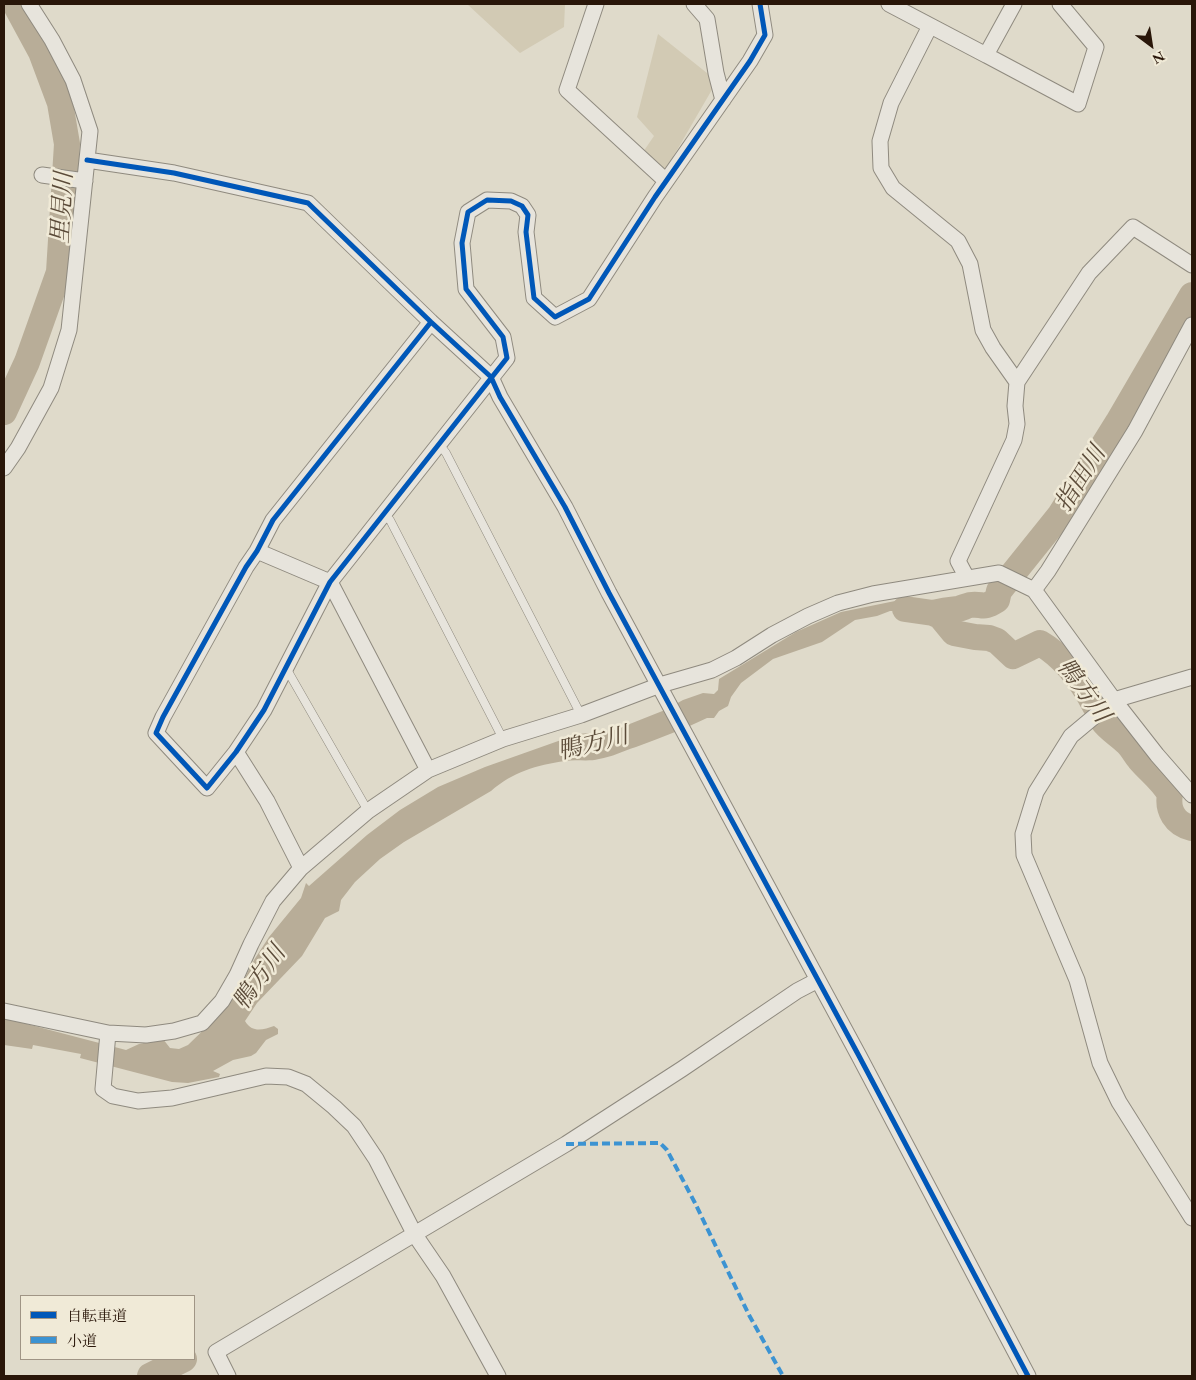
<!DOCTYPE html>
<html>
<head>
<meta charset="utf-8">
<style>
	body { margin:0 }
	#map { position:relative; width:1196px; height:1380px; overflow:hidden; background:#dfdaca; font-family:"EB Garamond","Noto Serif JP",serif }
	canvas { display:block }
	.frame { position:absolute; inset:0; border:5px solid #291609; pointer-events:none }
	.legend { position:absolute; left:20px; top:1295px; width:175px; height:65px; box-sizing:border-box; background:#f0ead7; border:1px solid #a09585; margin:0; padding:6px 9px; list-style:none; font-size:15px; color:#291609 }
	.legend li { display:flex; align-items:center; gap:10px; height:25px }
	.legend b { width:25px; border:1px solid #a09585 }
	.north { position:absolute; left:1126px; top:20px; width:50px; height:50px; -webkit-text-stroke:4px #f0ead7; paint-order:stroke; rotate:149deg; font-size:14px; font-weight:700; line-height:20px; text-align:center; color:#291609 }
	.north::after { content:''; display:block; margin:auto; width:18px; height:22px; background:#291609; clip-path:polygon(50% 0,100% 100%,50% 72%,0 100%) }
</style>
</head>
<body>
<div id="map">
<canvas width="1196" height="1380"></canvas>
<div class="frame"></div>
<ul class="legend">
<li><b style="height:6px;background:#0057b8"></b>自転車道</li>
<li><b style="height:6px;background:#3c93d2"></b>小道</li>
</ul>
<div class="north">N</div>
</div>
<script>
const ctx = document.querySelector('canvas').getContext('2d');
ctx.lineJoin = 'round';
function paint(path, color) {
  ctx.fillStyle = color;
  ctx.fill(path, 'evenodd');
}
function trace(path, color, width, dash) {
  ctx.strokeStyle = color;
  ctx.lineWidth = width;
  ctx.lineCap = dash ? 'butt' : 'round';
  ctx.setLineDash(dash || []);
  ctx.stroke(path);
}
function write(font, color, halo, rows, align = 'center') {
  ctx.font = font + ' "EB Garamond","Noto Serif JP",serif';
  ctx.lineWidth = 5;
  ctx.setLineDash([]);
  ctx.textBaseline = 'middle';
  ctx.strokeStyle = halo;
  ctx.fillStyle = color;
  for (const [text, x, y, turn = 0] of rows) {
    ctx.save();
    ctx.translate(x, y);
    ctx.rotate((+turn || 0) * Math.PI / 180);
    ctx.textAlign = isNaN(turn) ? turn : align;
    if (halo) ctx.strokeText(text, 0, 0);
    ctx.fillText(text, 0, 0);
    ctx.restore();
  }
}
const green = new Path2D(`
	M467,4h98l-1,23 -44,26z
	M658,34l59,47 -51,88 -25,-14 13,-19 -17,-19z`);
const water = new Path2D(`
	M895,601l12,4 32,4 -1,12 -13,-5h-16l-12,-5h-7l-13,5 -22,4 -33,22 -49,17 -32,24 -10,14 -3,9 -9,5 -5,7h-7c-23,11 -47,20 -71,29 -13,4 -24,10 -37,12 -11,3 -23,0 -34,2 -29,4 -52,11 -74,30l-87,51 -24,17 -25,23 -14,18 -2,11 -14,7 -23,38 -45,47 -12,18c7,12 18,9 29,5l4,3v5l-12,6 -10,13 -5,3 -18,4 -20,11 7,3 -1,3 -31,6 -16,-1 -92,-24 1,-4 -48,-9 -1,4 -28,-4v-27l122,32 13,-6 24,-5 7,9 9,1 9,-4 33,-32 19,-26 14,-27 15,-23 32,-39 5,-15 3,3 58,-51 33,-25 38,-23 47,-20 93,-33 34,-3 53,-21 18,-10 20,-7 11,1 4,-4 1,-11 77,-47 45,-20z`);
const river = new Path2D(`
	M4,412l23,-50 32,-90 8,-128 -7,-41 -19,-51 -26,-48
	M905,609l28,4 7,3 14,17 21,4 14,1 8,3 16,15 27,-13c24,14 42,38 55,63 3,4 4,10 7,14 7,10 17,15 25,23 5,5 8,11 12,16 11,13 21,19 31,35 -3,16 5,30 22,34
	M933,613c9,-2 16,-3 25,-4 4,-1 8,-3 12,-4 14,-2 11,5 27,-5l2,-9 61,-76 58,-93 74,-127
	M150,1376l34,-17`);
const service = new Path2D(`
	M439,444l7,9 135,262
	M382,515l8,5 113,219
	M286,668l82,143`);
const minor = new Path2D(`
	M596,4l-29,86 99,91
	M694,4l13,15 9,54 7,27
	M889,4l97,51 28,-51
	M930,26l-39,77 -11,38 1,27 12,20 65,53 12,23 13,66 10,18 24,34
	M986,55l92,49 18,-57 -36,-43
	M87,160l87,13 134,30 123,119 60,55 9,20 65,110 44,86 250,463 169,320
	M42,175l43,6
	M431,322l-158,198 -16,31 -11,16 -83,150 -7,16 51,55 29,-36 28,-42 66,-128 177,-224 -4,-21 -37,-48 -4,-46 6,-31 19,-12 24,1 11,5 6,9 -2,17 8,66 21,19 34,-18 66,-102 95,-136 15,-26 -5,-31
	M4,468l14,-20 33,-60 18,-58 21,-199 -17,-51 -21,-40 -23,-36
	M257,551l73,31 98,188
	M967,578l-9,-17 56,-121 3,-16 -2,-18 2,-24 72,-109 44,-46 59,38
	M1034,590l14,-19 87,-140 57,-106
	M1192,677l-78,23 -43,36 -35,56 -13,42 1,21 53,125 23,83 19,39 73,116
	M236,752l31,49 34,67 67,-57 60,-41 75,-31 78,-24 79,-30 52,-15 24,-12 36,-23 36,-19 30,-13 35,-9 126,-21 35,17 80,110 43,55 35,40
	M4,1011l104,22 38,2 28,-4 28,-8 20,-22 15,-26 14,-31 22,-43 28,-33
	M108,1033l-5,56 10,7 25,5 34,-3 94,-22 22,1 18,7 28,23 20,19 22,33 39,76 28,41 55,100
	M228,1376l-12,-24 350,-208 116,-75 115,-78 21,-11`);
const quiet = new Path2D(`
	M566,1144l94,-1 7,7 28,53 54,112 34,61`);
const cycleway = new Path2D(`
	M87,160l87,13 134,30 123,119 60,55 9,20 65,110 44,86 250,463 169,320
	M431,322l-158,198 -16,31 -11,16 -83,150 -7,16 51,55 29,-36 28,-42 66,-128 177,-224 -4,-21 -37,-48 -4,-46 6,-31 19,-12 24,1 11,5 6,9 -2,17 8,66 21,19 34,-18 66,-102 95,-136 15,-26 -5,-31`);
const waterNames = [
	["里見川",63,208,-87],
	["指田川",1081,479,-58],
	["鴨方川",1083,691,54],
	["鴨方川",593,744,-14],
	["鴨方川",260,978,-55]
];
paint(green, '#d2cab4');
paint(water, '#b8ad98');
trace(river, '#b8ad98', 26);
trace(service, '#8f8a7f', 9);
trace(minor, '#8f8a7f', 17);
trace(service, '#e7e4dc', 8);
trace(minor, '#e7e4dc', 15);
trace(quiet, '#3c93d2', 4, [8, 4]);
trace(cycleway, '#0057b8', 5);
write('italic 24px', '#5b4b39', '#f0ead7', waterNames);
</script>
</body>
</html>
